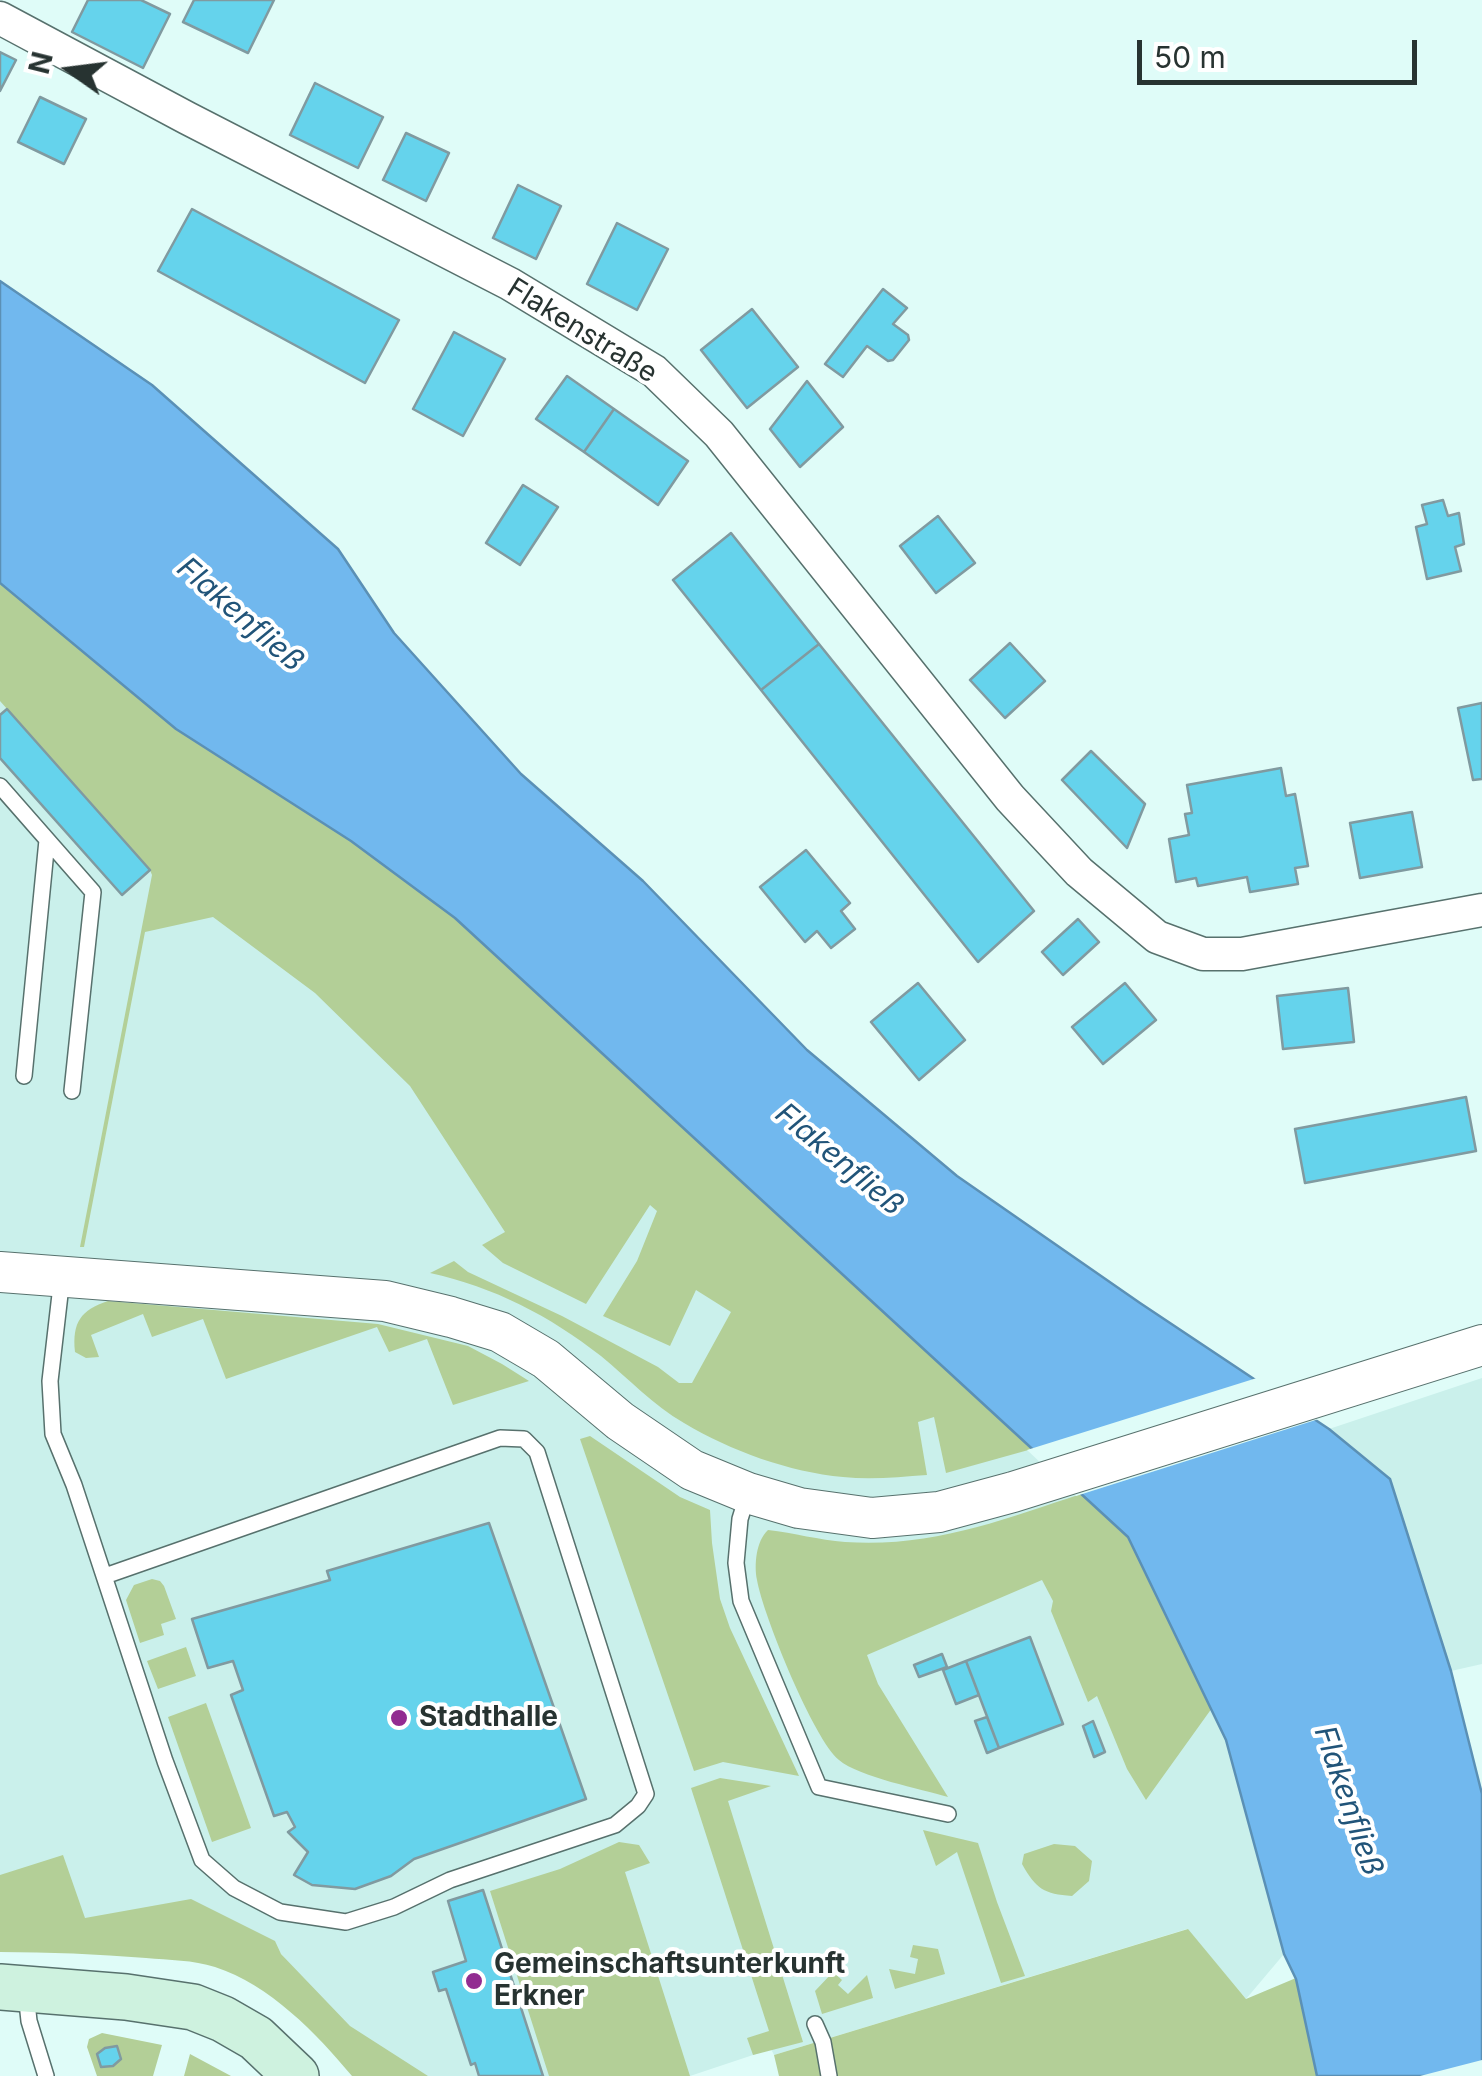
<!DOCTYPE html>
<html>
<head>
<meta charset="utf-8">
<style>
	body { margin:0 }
	#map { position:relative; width:1482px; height:2076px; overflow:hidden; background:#dffcf8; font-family:Inter,sans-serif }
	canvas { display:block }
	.north { position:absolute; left:20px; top:20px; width:100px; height:100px; -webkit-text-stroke:8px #fff; paint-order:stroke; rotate:284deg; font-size:28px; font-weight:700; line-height:40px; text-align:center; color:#273331 }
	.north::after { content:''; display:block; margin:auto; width:35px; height:45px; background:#273331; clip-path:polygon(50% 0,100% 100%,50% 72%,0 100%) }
	.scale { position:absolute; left:1137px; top:40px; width:280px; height:45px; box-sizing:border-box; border:5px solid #273331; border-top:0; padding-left:12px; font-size:30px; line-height:35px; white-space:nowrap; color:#273331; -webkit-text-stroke:8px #fff; paint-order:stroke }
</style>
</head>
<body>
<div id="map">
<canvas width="1482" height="2076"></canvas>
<div class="north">N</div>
<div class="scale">50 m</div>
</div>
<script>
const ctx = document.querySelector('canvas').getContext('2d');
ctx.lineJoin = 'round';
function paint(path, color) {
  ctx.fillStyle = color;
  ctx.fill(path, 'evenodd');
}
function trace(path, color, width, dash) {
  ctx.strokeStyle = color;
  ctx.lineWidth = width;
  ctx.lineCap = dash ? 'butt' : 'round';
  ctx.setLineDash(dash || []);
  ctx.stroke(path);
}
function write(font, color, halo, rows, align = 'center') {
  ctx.font = font + ' Inter,sans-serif';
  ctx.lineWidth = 8;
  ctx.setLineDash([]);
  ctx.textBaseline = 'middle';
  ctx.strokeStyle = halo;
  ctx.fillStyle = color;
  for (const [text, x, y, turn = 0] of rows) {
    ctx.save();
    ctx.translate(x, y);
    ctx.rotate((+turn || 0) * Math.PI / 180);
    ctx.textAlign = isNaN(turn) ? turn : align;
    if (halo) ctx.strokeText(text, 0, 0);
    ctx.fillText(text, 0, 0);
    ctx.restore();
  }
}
const built = new Path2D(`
	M0,583l176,146 175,112 104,77 673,619 98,204 58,213 -38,45 -59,-70 -413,126 -3,-6 -81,27h-311l-98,-122 -281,-28z
	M1482,1378v286l-31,7 -61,-191 -61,-51z`);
const green = new Path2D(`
	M0,583l176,146 175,112 104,77 577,531 -86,24 -12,-56 -16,5 9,53c-28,2 -56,5 -84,2 -54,-5 -112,-26 -159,-54 -31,-18 -55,-44 -83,-67 -51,-40 -107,-69 -171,-83l24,-12 14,11 94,44 96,51 21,16h13l39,-71 -35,-22 -26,56 -67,-30 34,-55 20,-50 -7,-6 -64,99 -83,-41 -21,-18 23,-13 -95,-146 -95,-93 -102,-76 -68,15 -61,315h-4l72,-372 -2,-5 -150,-169z
	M108,1301l270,23 90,22 34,18 27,17 -76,24 -26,-66 -38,13 -12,-25 -151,52 -23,-60 -51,18 -9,-23 -52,21 8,22 -13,1 -11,-6c-3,-30 6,-42 33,-51z
	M590,1436l90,61 30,13 2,33 8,56 10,29 69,148 -76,-14 -29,9 -114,-332z
	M1081,1494l47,43 84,171 -66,92 -19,-31 -30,-73 -9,6 -37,-91 2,-10 -11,-21 -175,75 11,29 70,113c-27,-8 -89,-20 -109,-37 -25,-20 -76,-145 -82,-180 -3,-15 -1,-39 11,-50 26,3 51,10 77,12 86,6 157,-22 236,-48z
	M152,1579l8,2 4,5 12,33 -15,5 3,11 -24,8 -14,-43 8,-15z
	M186,1647l10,29 -38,13 -11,-28z
	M206,1703l45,125 -39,14 -44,-125z
	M720,1778l51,8 -43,15 75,241 -50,13 -6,-17 22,-7 -78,-243z
	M923,1830l55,13 19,59 28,74 -24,7 -44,-131 -21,14z
	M619,1842l20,3 11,18 -25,9 65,204h-141l-59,-185 70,-22z
	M1054,1844l21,2 17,15 -3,20 -17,15c-28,-2 -36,-7 -50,-32l2,-10z
	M63,1855l22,63 106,-19 84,42 6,13 69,72 78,50h-76c-36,-43 -82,-91 -137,-109 -22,-7 -46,-7 -69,-9 -49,-4 -97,-6 -146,-6v-77z
	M1188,1929l58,70 50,-21 21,98h-538l-5,-21z
	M913,1945l25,4 7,25 -50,15 -6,-20 26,5 3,-15 -8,-2z
	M833,1972l9,8 -4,5 10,9 19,-19 6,23 -51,16 -7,-23z
	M102,2033l60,12 -9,31h-56l-10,-29 2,-8z
	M190,2054l41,22h-47z`);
const water = new Path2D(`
	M0,281l152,104 186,164 56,84 127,141 122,107 164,169 150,126 183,127 189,126 61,50 61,192 31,123v282h-165l-21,-97 -12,-25 -58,-214 -98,-203 -673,-619 -104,-77 -175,-112 -176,-146z`);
const pier = new Path2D(`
	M1260,1377l62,41 -246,78 -49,-46z
	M1482,2060v16h-62z`);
const building = new Path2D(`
	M88,0h53l29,14 -27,54 -71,-36z
	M194,0h80l-26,53 -65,-31z
	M0,52l16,8 -16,31z
	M315,83l68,34 -25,51 -68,-33z
	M40,97l46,22 -22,45 -46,-22z
	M406,133l43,20 -23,48 -43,-21z
	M518,185l43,21 -25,53 -43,-21z
	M192,209l207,111 -34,63 -207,-112z
	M617,223l51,26 -31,61 -50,-26z
	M883,289l24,19 -14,16 15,11 1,5 -16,20 -5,1 -21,-15 -24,31 -18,-13z
	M752,309l46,58 -51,41 -46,-58z
	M454,332l51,27 -42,77 -50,-27z
	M567,376l47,33 -30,43 -48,-33z
	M807,381l36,46 -43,40 -30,-38z
	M614,409l74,52 -30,44 -74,-53z
	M523,485l35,22 -38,58 -34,-22z
	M1443,500l5,16 11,-3 5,31 -9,3 6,24 -34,8 -11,-52 11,-3 -5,-19z
	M938,516l37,47 -39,30 -36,-47z
	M731,533l88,111 -58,46 -88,-110z
	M1010,643l35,38 -40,37 -35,-38z
	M819,644l215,267 -56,51 -217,-272z
	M1482,703v76l-9,1 -15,-72z
	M7,709l143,161 -28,25 -122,-137v-43z
	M1091,751l54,53 -18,44 -65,-68z
	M1281,768l5,28 9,-2 13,72 -13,2 3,16 -48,8 -3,-15 -49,9 -2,-8 -20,4 -7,-43 20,-4 -4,-21 7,-1 -5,-28z
	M1412,812l10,55 -62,11 -10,-55z
	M806,850l44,53 -9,8 14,18 -24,19 -14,-17 -12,11 -45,-55z
	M1078,919l21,23 -36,33 -21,-23z
	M918,983l47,57 -46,40 -48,-58z
	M1125,983l31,37 -53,44 -31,-37z
	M1348,988l6,54 -71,7 -6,-53z
	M1466,1097l10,54 -171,32 -10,-54z
	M489,1523l97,276 -172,60 -23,17 -36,13 -43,-4 -18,-10 14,-23 -20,-20 7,-5 -8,-15 -13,4 -43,-121 12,-5 -10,-29 -25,7 -16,-49 138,-39 -3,-9z
	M1030,1637l33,87 -64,24 -33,-87z
	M942,1654l5,13 -28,10 -5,-12z
	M966,1661l13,34 -23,9 -13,-34z
	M987,1717l12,31 -12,5 -12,-32z
	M1093,1721l12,31 -11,5 -11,-31z
	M483,1890l60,186h-64l-4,-13 -4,2 -25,-76 -7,2 -6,-19 33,-11 -18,-60z
	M117,2046l4,13 -8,7 -12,1 -4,-13 8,-6z`);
const service = new Path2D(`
	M0,786l93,106 -21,199
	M24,1076l23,-236
	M62,1277l-12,104 3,53 21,51 91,276 37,99 32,28 46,24 66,10 48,-15 56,-27 165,-55 23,-19 8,-12 -109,-342 -13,-13 -24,-1 -395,138
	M748,1493l-8,26 -4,44 5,38 78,186 129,27
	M26,1993l3,28 17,55
	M815,2024l8,18 6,34`);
const minor = new Path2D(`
	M0,18l187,100 323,166 144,87 65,63 291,364 69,74 78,65 46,17h39l240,-44`);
const tertiary = new Path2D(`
	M0,1272l385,29 66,16 49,15 46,27 74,62 72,49 56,23 51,15 73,10 67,-6 74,-20 469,-147`);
const secondary = new Path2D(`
	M0,1987l126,10 67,10 30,12 33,19 40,38`);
const markers = [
	[399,1718,10,"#922c91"],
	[474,1981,10,"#922c91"]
];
const streetNames = [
	["Flakenstraße",582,331,32]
];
const poiNames = [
	["Stadthalle",419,1718],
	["Gemeinschaftsunterkunft",494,1965],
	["Erkner",494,1997]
];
const waterNames = [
	["Flakenfließ",240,615,41],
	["Flakenfließ",839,1160,40],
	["Flakenfließ",1348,1801,71]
];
paint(built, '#caf0eb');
paint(green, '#b3cf97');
paint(water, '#71b8ee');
trace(water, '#5b90b5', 2.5);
paint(pier, '#dffcf8');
paint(building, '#65d3ec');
trace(building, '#809aa0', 2.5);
trace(service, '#57716d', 18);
trace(minor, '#57716d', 35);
trace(tertiary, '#57716d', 42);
trace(secondary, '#57716d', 48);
trace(service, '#fff', 15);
trace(minor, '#fff', 32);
trace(tertiary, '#fff', 40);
trace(secondary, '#cef2df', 45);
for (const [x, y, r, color] of markers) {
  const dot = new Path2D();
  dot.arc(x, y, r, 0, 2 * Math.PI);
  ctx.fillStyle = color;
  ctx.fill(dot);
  trace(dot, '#fff', 4);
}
write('28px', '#273331', '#fff', streetNames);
write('bold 28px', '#273331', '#fff', poiNames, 'left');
write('italic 30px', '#215479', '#fff', waterNames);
</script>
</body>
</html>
